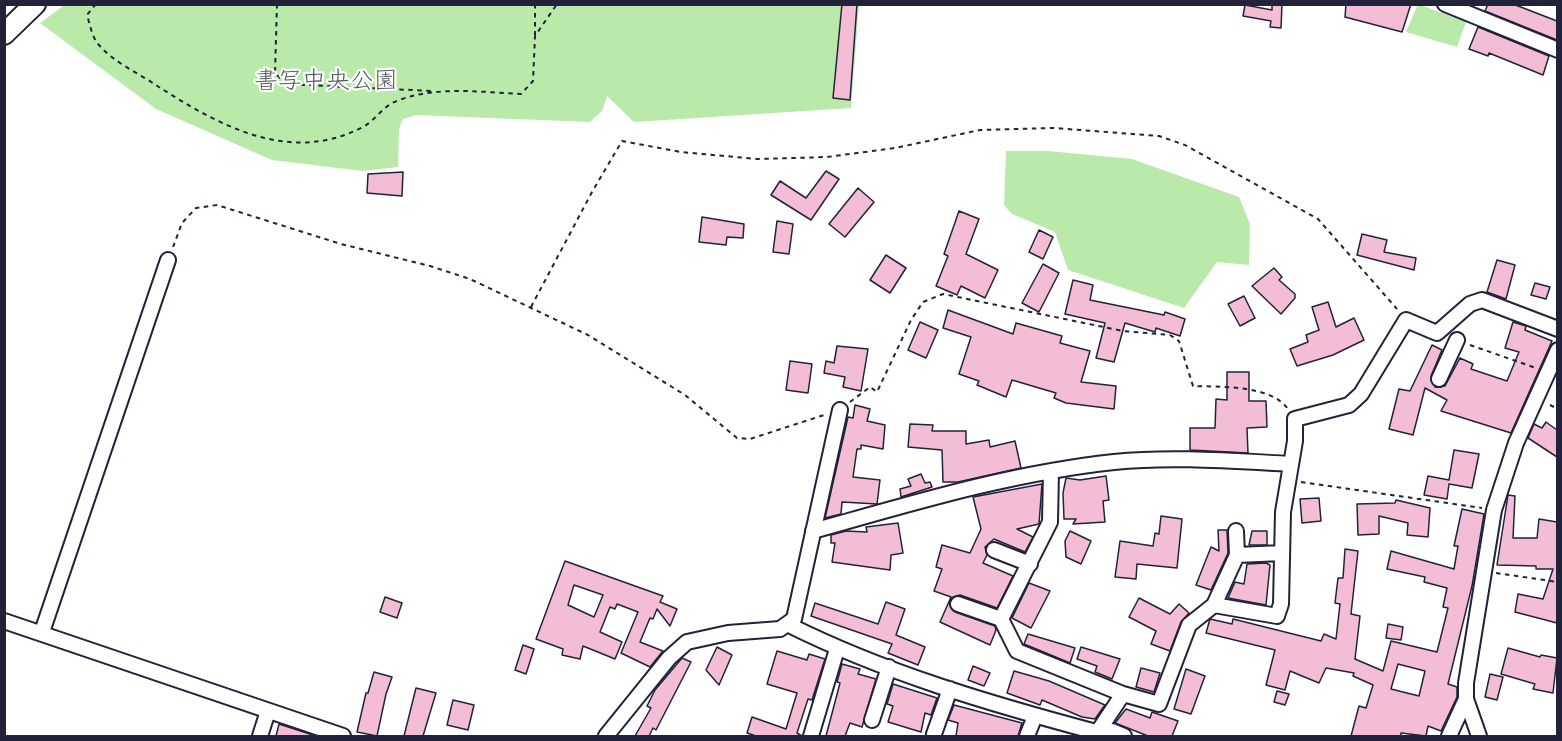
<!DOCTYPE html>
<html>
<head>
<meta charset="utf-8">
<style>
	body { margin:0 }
	#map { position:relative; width:1562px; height:741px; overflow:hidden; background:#fff; font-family:Dekko,sans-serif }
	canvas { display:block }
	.frame { position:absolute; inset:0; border:6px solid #22223b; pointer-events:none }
</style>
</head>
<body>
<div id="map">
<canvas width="1562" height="741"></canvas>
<div class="frame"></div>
</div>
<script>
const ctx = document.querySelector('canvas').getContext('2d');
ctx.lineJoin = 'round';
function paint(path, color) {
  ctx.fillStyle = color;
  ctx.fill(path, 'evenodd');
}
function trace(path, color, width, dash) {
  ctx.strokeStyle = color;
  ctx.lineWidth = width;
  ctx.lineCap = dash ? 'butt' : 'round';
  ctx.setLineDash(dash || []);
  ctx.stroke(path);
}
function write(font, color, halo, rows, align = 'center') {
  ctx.font = font + ' Dekko,"Klee One",sans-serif';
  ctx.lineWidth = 4.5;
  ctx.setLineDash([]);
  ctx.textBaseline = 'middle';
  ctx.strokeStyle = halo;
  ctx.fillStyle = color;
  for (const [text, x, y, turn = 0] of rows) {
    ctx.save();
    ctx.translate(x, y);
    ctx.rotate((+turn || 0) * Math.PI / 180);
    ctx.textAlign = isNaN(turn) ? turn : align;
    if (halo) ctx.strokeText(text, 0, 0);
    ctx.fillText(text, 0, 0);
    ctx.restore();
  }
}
const green = new Path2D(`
	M66,4l793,1 -8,103 -217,14 -27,-26 -5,15 -12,11 -174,-7 -13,4 -4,10 -1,38 -35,4 -91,-11 -116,-51 -116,-86z
	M1418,4l48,18 -9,25 -51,-15z
	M1006,151h42l84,8 107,38 11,27 -1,41 -32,-3 -33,46 -116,-38 -13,-38 -43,-18 -8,-9z`);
const building = new Path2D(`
	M842,4h15l-7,96 -17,-2z
	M1272,4h10l-1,24 -11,-1 1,-6 -28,-5 2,-11 27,5z
	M1346,4h65l-9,28 -57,-15z
	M1488,4h25l44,17v19l-72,-29z
	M1478,27l71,29 -6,19 -54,-22 -1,3 -19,-7z
	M826,171l13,8 -28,41 -40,-25 9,-14 26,17z
	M403,172l-1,24 -35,-3 1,-19z
	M858,188l16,14 -29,35 -16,-13z
	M959,211l20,8 -13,35 32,16 -13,28 -24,-12 -4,9 -21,-9 12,-30 -4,-2z
	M702,217l42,7 -1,14 -16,-1 -1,8 -27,-3z
	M777,221l16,3 -4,30 -16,-2z
	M1039,230l14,7 -10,22 -14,-7z
	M1362,234l25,6 -3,12 32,6 -2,12 -57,-15z
	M886,255l20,13 -16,25 -20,-13z
	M1497,260l18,5 -9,34 -19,-7z
	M1043,264l16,9 -20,39 -17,-9z
	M1274,268l8,9 -3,3 16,14v4l-14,16 -29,-28z
	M1073,280l20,5 -3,15 74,15 1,-3 20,7 -5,17 -24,-8 -1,4 -30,-9 -11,39 -18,-4 9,-35 -40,-9z
	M1535,283l15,4 -4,12 -15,-4z
	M1244,296l11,22 -15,8 -12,-22z
	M1328,302l8,25 18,-9 10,22 -31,15 -36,11 -7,-17 18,-7 -2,-7 13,-5 -7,-23z
	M948,310l65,24 3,-11 46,13 -2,7 30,8 -9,31 35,4 -2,23 -48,-6 -12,-5 2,-5 -44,-13 -6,17 -29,-12 2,-4 -20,-7 12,-37 -28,-9z
	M920,322l18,8 -12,28 -18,-8z
	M1513,322l13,4 -1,4 27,11 -41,92 -70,-22 6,-11 -22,-12 -12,47 -24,-6 10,-40 11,2 22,-46 10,5 -11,26 4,11 10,-1 15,-28 13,6 -2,5 36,12 12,-29 -14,-4z
	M837,346l31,3 -7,42 -18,-4 2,-10 -21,-4 2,-12 8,2z
	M790,361l22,3 -4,29 -22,-3z
	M1227,372h22v29h17l1,26 -20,1 1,25 -58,-3v-22h25l1,-29 11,1z
	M855,405l15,4 -3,12 18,4 -2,24 -22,-4v4h-4l-4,28 27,3 -3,24 -35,-2 -1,12 -16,4 23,-101 5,1z
	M1546,422l11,8v27l-29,-19 6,-14 8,4z
	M910,424l23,1 -1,6h34v13l23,-4 1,7 25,-6 6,27 -63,14h-15l-1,-32 -34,-3z
	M1454,450l25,4 -7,34 -23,-4 -2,15 -23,-4 4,-19 21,4z
	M921,474l4,9 5,-1 2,5 -31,10 -1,-8 11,-3 -3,-7z
	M1106,476l3,24 -6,1 2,21 -32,2 3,-5h-12l-1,-26 3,-15 14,2z
	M1042,484l-3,40 -22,5 16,8 -8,15 -31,-13 -9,8 2,8 -4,8 30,13 -16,32 -37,-13 -7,2 -4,5 6,10 40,14 1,4 -6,15 -50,-23 11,-25 -17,-6 8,-22 -6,-2 6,-22 28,8 11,-24 -8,-32z
	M1508,495l7,1 -2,42h24l2,-19 18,3v101l-42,-11 3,-18 25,5 10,-30h-17v-3l-39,-1z
	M1319,498l2,23 -19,2 -2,-24z
	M1396,500l34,8 -2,29 -21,-2 1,-12 -29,-7v18l-21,1 -1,-31 38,-1z
	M1462,509l22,5 -12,72 -24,98 9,3v10l-16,34 -13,-5 -2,10 -25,-3v3h-50l8,-30 7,2 7,-23 -20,-9 1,-3 -28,-5 -7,15 -29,-12 -5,19 -19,-5 9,-35 -69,-17 4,-14 22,5 1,-5 88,22 3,-7 12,5 4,-35 -5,-1 3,-25h5l2,-29 13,2 -7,63 9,2 -5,43 28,12 8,-30 46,11 11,-44 -5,-1 4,-19 -23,-6 1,-5 -38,-8 4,-18 63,18 4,-23h-4zM1398,664l27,7 -6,25 -28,-7z
	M1161,516l21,3 -5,49 -40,-4 -1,15 -21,-2 5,-36 33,5 2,-13 4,1z
	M898,523l5,30 -12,2 -1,15 -58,-8 3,-19h-4v-8l15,-4 21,1 -1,-5z
	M1218,530h9l1,23 -17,37 -15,-5 15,-38 8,4z
	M1070,531l21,10 -10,23 -15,-7 -1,-16z
	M1252,531h15v14h-18z
	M565,561l98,35 -3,6 17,7 -7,17 -13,-17 -4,10 -3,-1 -10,24 23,9 -13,16 -29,-14 17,-41 -21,-8 -2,5 -5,-2 -10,25 22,10 -7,17 -32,-13 -3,13 -18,-4 1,-6 -27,-10zM574,585l29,10 -9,22 -26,-12z
	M1266,563l4,2 -4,40 -38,-7 7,-16 9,2 3,-20z
	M1029,583l21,8 -19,37 -19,-10z
	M385,597l17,6 -5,15 -17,-6z
	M1139,598l31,16 9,-10 10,9 -8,9 -11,29 -19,-7 5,-13 -27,-14z
	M886,602l19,7 -9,26 29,12 -7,18 -30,-12 4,-9 -81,-28 4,-13 63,21z
	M1388,624l15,3 -2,13 -15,-2z
	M1028,634l47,14 -5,15 -46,-19z
	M523,645l11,4 -8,25 -11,-4z
	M717,647l15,8 -13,30 -13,-15z
	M1081,647l39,12 -8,20 -17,-7 2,-6 -20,-7z
	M1508,648l32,9 1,-2 16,3 -4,35 -20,-4 2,-5 -34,-10z
	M777,651l30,9 2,-6 16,5 -13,41 -4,-1 -11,34 5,3h-46l-9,-3 5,-16 34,12 11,-36 -30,-9z
	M682,658l9,4 -35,68 -3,-2 -4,8h-14l16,-28 -4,-2 8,-16z
	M842,664l18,5 -2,5 18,5 -14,48 -12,-4 -5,13h-19l14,-53 -3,-1z
	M973,666l17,7 -6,13 -16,-6z
	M1141,668l19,5 -6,19 -18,-5z
	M1186,669l19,7 -14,38 -17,-5z
	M1014,671l35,10 56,24 -10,14 -13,-2 -40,-17 -2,5 -33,-12z
	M374,672l18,5 -6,17 -9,42 -20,-4 9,-39h2z
	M1490,674l13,3 -6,23 -12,-3z
	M893,684l44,14 -6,17 -6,-2 -4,19 -33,-10 5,-16 -6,-2z
	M416,688l20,5 -13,43h-19z
	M1277,691l12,3 -4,11 -11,-3z
	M453,700l21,5 -6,25 -21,-5z
	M954,705l68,18 -4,13h-62l2,-13 -10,-3z
	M1126,709l24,9 2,-6 26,9 -6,15h-24l-33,-13z
	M279,724l37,12h-40z`);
const path = new Path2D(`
	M96,4l-9,11c3,9 5,23 12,30 14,17 41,29 60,42 61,39 131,78 204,40 13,-7 19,-21 36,-27 39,-14 81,-8 122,-6l12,-13 2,-45 22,-32
	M277,4l-2,69 11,11 146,7
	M535,4v31
	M173,247l9,-24 14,-15 21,-3 124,39 89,22 40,13 118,56 97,60 52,43 13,1 74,-24
	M531,307l61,-115 30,-51 59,11 76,7 70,-2 68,-9 85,-18 74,-2 105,8 26,9 133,74 79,90
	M1470,345l66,23
	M850,402l20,-15 7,5 34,-72 12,-18 20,-8 180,37 47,4 9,6 14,45c29,1 78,-1 95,23
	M1550,405l8,4
	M1301,482l181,26
	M1496,573l62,9`);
const street = new Path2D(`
	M1445,4l113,46
	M1439,379l18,-39
	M813,531c100,-28 198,-58 301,-69 58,-6 119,-1 177,2
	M994,550l36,14
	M1237,555l45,-2
	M958,604l43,15 16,32 106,43 36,10 30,-79 25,-20 63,11 4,-12 2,-92 12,-71v-22l54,-14 12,-11 45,-74 31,13 33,-29 12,-4 76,29
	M1214,605l23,-50 -1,-24
	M1001,619l49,-97 1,-51
	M4,621l339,115
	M787,624c98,49 204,80 309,108l16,-1 12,5
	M42,632l126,-372
	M872,720l17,-53
	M934,734l16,-45
	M260,736l8,-25
	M606,736l63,-78 18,-16 41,-9 52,-4 14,-10 46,-209
	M811,736l26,-87
	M1027,736l8,-20
	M1095,736l28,-42
	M1449,736l17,-37
	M1479,736l-13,-37v-16l28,-173 22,-67 42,-93`);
const secondary = new Path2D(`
	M4,34l31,-30`);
const parkNames = [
	["書写中央公園",326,85]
];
paint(green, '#b9eaaa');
paint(building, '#f3bdd5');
trace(building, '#22223b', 1.5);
trace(street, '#22223b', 18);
trace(secondary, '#22223b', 24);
trace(path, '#22223b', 2, [4.5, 4.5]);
trace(street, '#fff', 14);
trace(secondary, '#fff', 20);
write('24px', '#4f5e5c', '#fff', parkNames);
</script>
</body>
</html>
